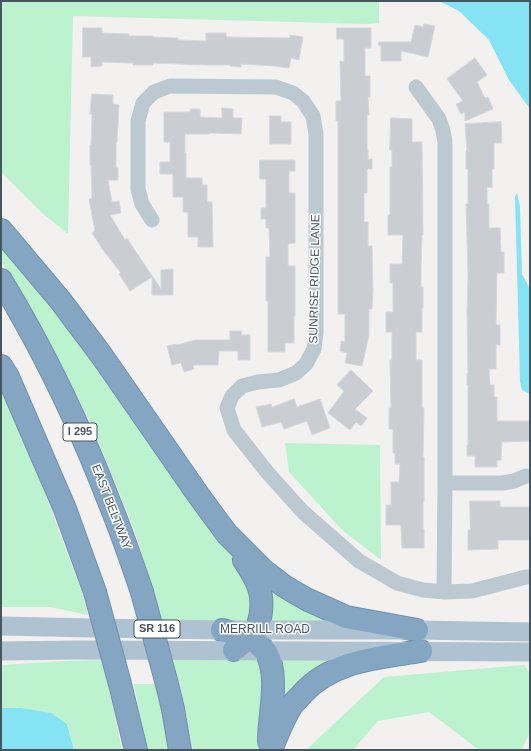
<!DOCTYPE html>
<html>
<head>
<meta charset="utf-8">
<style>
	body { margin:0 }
	#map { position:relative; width:531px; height:751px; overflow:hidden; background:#f3f0f0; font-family:Helvetica,sans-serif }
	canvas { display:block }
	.frame { position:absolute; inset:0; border:2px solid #47555f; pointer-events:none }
</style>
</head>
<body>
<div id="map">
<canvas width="531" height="751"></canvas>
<div class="frame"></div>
</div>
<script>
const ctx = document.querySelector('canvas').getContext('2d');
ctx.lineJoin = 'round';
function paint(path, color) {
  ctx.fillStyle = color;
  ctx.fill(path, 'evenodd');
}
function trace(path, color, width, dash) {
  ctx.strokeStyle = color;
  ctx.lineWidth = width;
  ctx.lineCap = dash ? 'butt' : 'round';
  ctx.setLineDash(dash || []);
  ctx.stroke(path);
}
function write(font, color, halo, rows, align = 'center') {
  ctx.font = font + ' Helvetica,sans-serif';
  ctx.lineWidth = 3;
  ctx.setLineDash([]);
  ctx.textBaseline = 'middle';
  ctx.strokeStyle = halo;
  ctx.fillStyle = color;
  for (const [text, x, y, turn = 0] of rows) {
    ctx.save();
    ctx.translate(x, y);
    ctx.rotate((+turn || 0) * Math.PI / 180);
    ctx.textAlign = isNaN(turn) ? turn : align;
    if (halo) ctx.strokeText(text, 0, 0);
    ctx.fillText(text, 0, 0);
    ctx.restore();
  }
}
const green = new Path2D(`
	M1,1h378v22l-13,1 -293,-8 -5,218 -27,-22 -40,-40z
	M1,237l209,285 45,65 -2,34 -91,1 -23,-78 -13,-35 -35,-85 -46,-89 -25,-45 -19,-29z
	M1,389l21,43 60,161 6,22 -38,-8h-49z
	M285,443l95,2 1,115 -39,-30 -53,-58z
	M265,579l75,41 -75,3z
	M172,656l88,1 6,7 -2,86h-71l-13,-66z
	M280,658h60l-54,40 -1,-23z
	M101,660l7,24 14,66h-48l-7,-26 -46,-16h-20v-43l65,-4z
	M524,665l6,8v59l-7,15 -3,3h-41l-50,-38 -51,9 -25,29h-47l78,-73z
	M134,684h24l16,66h-27z`);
const water = new Path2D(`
	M439,1h91v108l-21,-29 -20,-40 -30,-29z
	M517,193l3,14 2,67 8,15v105l-8,-4 -2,-9 -5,-185z
	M1,708h20l30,5 16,11 7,26h-73z`);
const building = new Path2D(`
	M424,24l11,2 -7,31 -27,-6v10h-20v-15l-3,-1 1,-3h32l4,-17 8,2z
	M83,28h19v5l27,1v2h24v1l25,1v2l28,1v-8h20v4l64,1v-3l13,2 -4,23 -8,-2 -2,10 -15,-2 -33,-2v3l-11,-1v-1h-25l-52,-2v2h-20v-2l-31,-1v4l-11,1v-10h-8z
	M337,28h34v20h-6v28h5v21h-2l1,18h-2v34h1v10h4v10h-5v24h-3v29h4v24h4l1,44 -1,19h-3v26l-7,31 -17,-3 2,-10 -7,-2 1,-10 4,1v-28h-7v-193h-2v-20h5l-1,-40 4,1v-23h-7z
	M475,58l12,17 -10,7 8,16 3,-1 5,12 -28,12v-9l-4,2 -5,-10 7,-3 -16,-22z
	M92,94l21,1v9l6,1 -2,37h-1v26h2v12h-10l4,22 7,-1 2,12 -11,2 15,25 2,-2 5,8 29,43v-19l12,-1v26h-21v-18l-22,14 -11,-17 2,-1 -18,-23 -11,-17 3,-2 -6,-32 3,-1 -1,-33h-1v-20h1l1,-31h-2z
	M222,108l11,1v9h9l-1,16 -31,-1v1h-25v19h1v25h16v7h5v17h5l1,45h-15v-10h-10v-25h-5v-15h-10v-23h-13v-12h10v-20h-6v-30h26v-3h10v8l22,1z
	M270,116h11v6h10v22h-21z
	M391,118l21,1v23h10l1,93h-1l-1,31v21h2v21h-1v24h-6v28h6v48h2l-1,49h1v44h-1v28h1v19h-22l-1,-23h-15v-20h5v-23h8l1,-18h-5v-11h-2v-24h-4v-21h2l-1,-48h2v-28h-6v-20h7v-29h-3v-19h12l1,-29h-15v-20h2v-48h2v-17h-2z
	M501,122l1,21h-8v26h-2v19l-5,-1v17h2v24h11l1,24h3v21h-7l-1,52h4v20h-4v24h-7l1,16h4v12h3v24h33v20l-28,1 -1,18h-4v7h-22v-11h-8v-11h1v-60h-1v-12h1l-1,-61 1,-36 -2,-72h2v-35h-2v-19h1l-2,-26z
	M260,160h35v11h-6v22h6v50l-7,1v22h7v50h-1v27h-9v9h-17v-51h-2v-44h4l-1,-29h-3v-9h-5v-11h5v-29h-6z
	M230,331h12l-1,4h9v25h-12v-9h-19l-1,14h-25l1,4 -10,3 -3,-9 -9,2 -5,-19 10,-2v1l19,-5h34z
	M351,370l22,21 -18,18 12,9 -6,8 -5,-4 -6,8 -22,-17 16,-22 -7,-6z
	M294,399l3,8 23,-8 10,29 -18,7 -5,-14 -23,8 -3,-7 -19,5 -6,-20 15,-3 1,3z
	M470,501h30v6h30v33h-32v9l-30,1v-20h2z`);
const minor = new Path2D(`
	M416,87l23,32 4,12 2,11v341l-1,109
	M152,220l-10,-16 -4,-15v-68l5,-18 11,-11 16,-6 106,1 17,6 10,8 10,15 3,18v198l-2,17 -8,15 -10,9 -17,7 -21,2 -16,4 -10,10 -5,12 7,22 33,42 36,40 56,49 38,22 26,7 21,2 28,-1 54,-14h4
	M445,483h58l11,-2 12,-5`);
const major = new Path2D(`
	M1,626l91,2 130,2h195l113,2
	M1,651l77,-1 452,2`);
const highway = new Path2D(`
	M1,230l59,70 42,56 97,140 28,38 36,36 21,16 22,13 40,18 71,13
	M1,280c43,71 79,146 109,224 12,29 22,59 32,88
	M1,366l7,11 57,132 30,83
	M222,630c8,2 20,4 27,8 4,2 14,10 17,14 14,24 3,62 3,89
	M234,650c7,-6 18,-13 22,-21 6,-11 7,-29 3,-41 -3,-10 -9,-19 -15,-28
	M120,684l16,66
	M167,684l6,25 7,41
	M271,750c6,-15 12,-31 21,-45 3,-4 7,-7 10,-11 31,-34 76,-36 119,-43`);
const highwayBridge = new Path2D(`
	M95,592l25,92
	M142,592l25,92`);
const shields = [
	[80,432,34],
	[157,629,46]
];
const shieldNames = [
	["I 295",80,432],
	["SR 116",157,629]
];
const streetNames = [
	["SUNRISE RIDGE LANE",315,279,-89],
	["EAST BELTWAY",111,507,69],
	["MERRILL ROAD",265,630]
];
paint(green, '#bcf3ce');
paint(water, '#86e3f3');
paint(building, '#caced3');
trace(building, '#d4d7dc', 1);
trace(highway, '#7091ae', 24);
trace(minor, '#bdc9d0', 15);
trace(major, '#aec2d1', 19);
trace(highway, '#85a6c2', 22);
trace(highwayBridge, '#7091ae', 24, []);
trace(highwayBridge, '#85a6c2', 22);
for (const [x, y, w] of shields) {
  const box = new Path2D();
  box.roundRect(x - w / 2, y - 9, w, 18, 3);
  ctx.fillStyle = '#fff';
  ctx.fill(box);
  trace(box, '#47555f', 1);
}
write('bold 11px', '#47555f', null, shieldNames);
write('12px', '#47555f', '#fff', streetNames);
</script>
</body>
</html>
